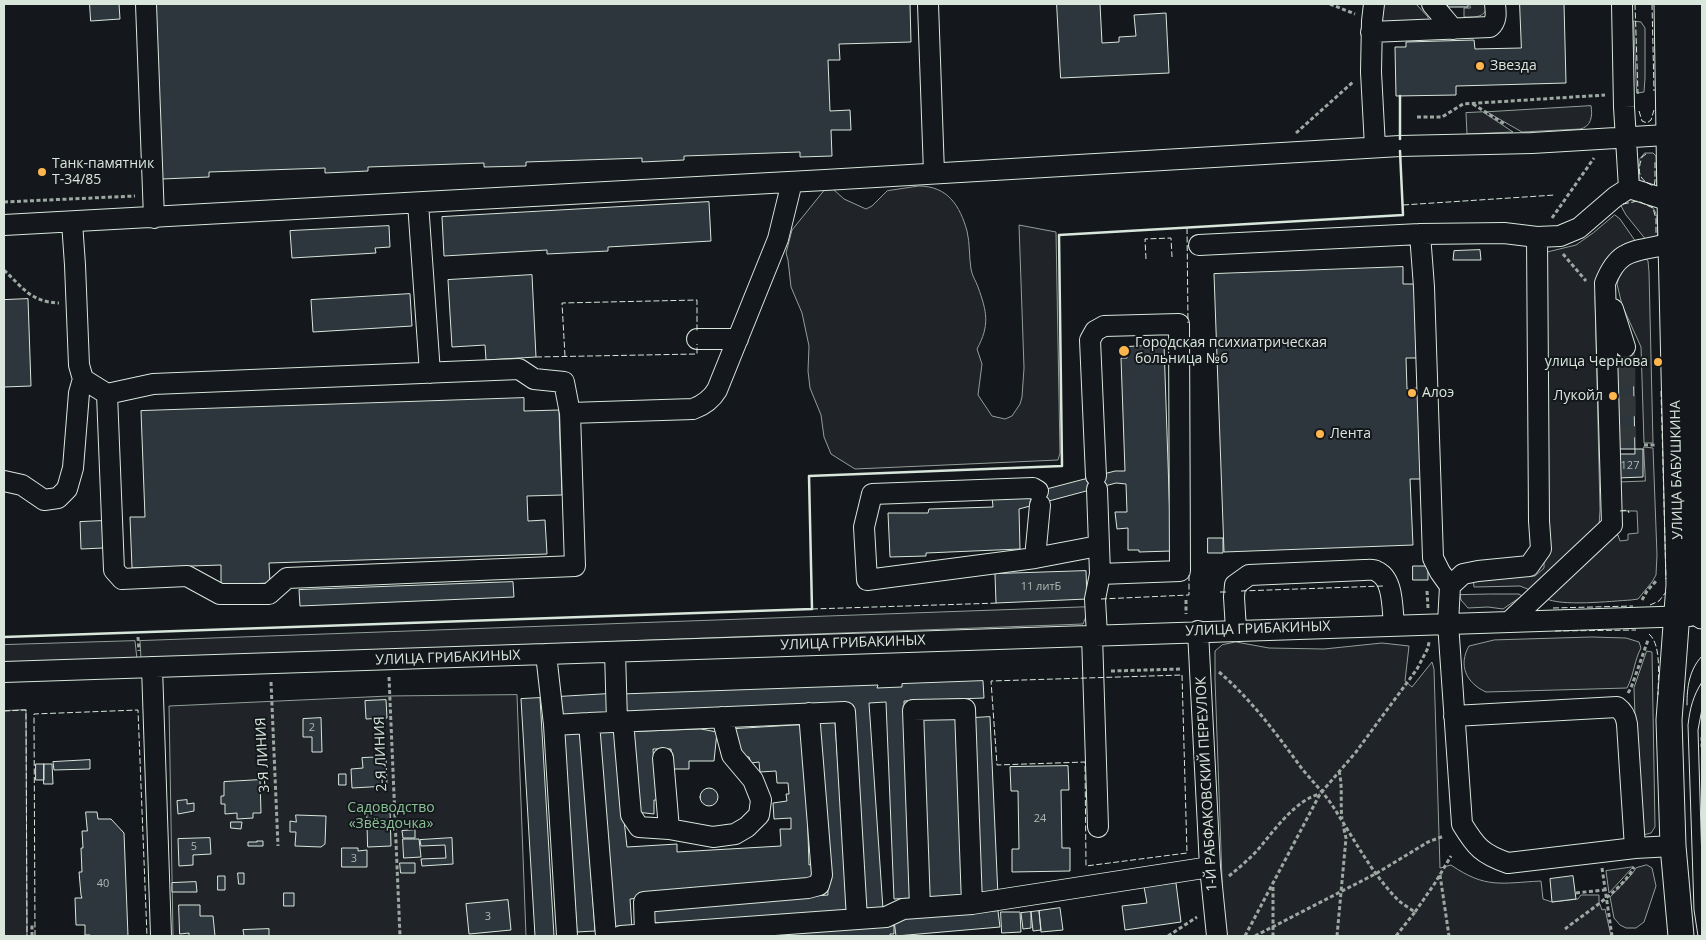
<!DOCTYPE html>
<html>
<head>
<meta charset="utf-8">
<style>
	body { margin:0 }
	#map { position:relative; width:1706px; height:940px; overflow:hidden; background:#14181c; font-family:"Open Sans",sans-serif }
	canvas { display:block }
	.frame { position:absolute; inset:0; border:5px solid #d8e6dc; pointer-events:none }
</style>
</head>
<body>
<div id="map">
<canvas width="1706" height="940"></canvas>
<div class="frame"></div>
</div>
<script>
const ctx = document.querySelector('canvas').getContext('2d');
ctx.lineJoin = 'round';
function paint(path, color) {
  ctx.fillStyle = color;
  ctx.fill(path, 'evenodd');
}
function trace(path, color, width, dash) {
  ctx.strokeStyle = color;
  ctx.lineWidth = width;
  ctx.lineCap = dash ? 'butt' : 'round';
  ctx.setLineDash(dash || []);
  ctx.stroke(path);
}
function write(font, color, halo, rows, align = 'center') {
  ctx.font = font + ' "Open Sans",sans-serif';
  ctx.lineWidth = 4;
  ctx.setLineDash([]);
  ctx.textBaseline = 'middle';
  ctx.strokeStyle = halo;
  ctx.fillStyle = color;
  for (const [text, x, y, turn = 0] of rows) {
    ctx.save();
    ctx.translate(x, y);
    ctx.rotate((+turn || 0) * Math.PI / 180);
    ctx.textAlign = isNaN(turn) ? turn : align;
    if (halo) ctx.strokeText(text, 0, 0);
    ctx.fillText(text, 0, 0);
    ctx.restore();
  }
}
const green = new Path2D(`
	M1382,4h34l12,13v3l-50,6z
	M1470,4h18c-3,14 -11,13 -24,13v-9h6z
	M1634,21l7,1 4,6v50l-1,14 -7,1z
	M1591,106c2,10 0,21 -11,23l-58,3 -35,-20z
	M1483,112l30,20 -46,2 -1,-21z
	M1645,153h8l3,3 1,33 -18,-7v-22z
	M919,186c29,0 41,20 48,45 3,12 2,26 4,38 1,7 5,12 7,18 9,25 12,38 -1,62l5,15 -4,31 14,21 13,3 7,-3 8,-12 2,-7 2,-29 -5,-143 37,7 4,221 -2,7 -203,9 -24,-15 -7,-17 -3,-22 -11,-27 -2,-17 1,-25 -7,-33 -11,-26 -3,-27 -2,-7 6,-23 34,-42 7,1 11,10 22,10 6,-3 15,-15z
	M1634,199c14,3 23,7 23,23 1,5 1,10 0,16l-10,3 -21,-26 -6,-11 5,-3z
	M1615,215l5,4 16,23 -11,3 -10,6 -7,9 -13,36 5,214 -1,16 -69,64 -10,-4 -46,1 -1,-9 62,-2 9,-8 -1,-315 33,-8 17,-12z
	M1645,257l3,4 1,11 4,171h-9l-3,-96 -19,-42 -5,-21 2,-7 7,-12z
	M1644,447l9,1 4,107 -1,20 -4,7 -14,17 -7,1c-19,1 -71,7 -86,-2l71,-63h2l2,6 8,-1v-6l10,-1 -1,-22h-18l-1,-29 27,-1z
	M1490,594h29l3,2 -19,13 -15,-2 -20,1 -7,-8 -1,-5z
	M1090,607l-7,17 -942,35 -1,-18z
	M1592,637l34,1 13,4 2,6c-7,13 -7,27 -14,40l-141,4c-20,-9 -28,-27 -17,-46l25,-6z
	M135,641l2,18 -133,4v-18z
	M1236,642l33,6 55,1 58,-6 27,3 -4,35 7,6 20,-25 2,7 6,199 11,-3c35,24 50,18 90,16l2,18 9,3 26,-3 3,-4h18v7l3,8 3,-1 6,27h-387l-9,-257v-28l7,-6z
	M1647,651l5,1 3,175 -4,6 -8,2 -4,-3 -5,-144z
	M517,695l9,241h-353l-4,-230 220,-10z
	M26,710l1,226h-23v-225z
	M1647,865l5,3 4,18 -12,36 -8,6h-10l-6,-3 -6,-7 -4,-21 22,-23 4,-6z
	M1633,867l-24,26 -3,-22z`);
const building = new Path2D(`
	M90,4h29l1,15 -29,2z
	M156,4h754l1,38 -72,2 1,16h-12l2,51 20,-1 1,20h-20l1,26 -32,1v-5l-116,4v4l-42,2v-4l-116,4v4l-42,1v-4l-116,4v4l-43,2v-5l-116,4v5l-47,2z
	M1057,4h43l2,39 17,-1v-5l17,-1 -2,-21 32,-2 3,60 -108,5z
	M1448,4h20v3h-20z
	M1520,4h44l2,79 -110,3v9l-60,1 -1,-49h11v-5l68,-2 1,9 46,-1z
	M709,202l2,39 -103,6v4l-61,3v-4l-103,6 -2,-39z
	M389,226l1,21 -15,1 1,5 -84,5 -2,-27z
	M1480,250l1,10h-28l1,-9z
	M1403,267v17h12l2,74h-11l1,31 11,-1 3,91h-11l3,66 -189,7 -10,-278z
	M532,275l4,82 -50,3 -1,-15 -33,2 -4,-67z
	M410,294l2,32 -99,6 -2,-32z
	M28,299l3,87 -27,1v-87z
	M1164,345l7,206 -32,1v-2h-11v-22l-11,1 -2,-17h12l-1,-28 -10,-1 -97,26 1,40 -94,4v3l-36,1 -2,-44h40l1,-4 64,-2 -1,-10h24l99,-26h10l-4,-113h6l-1,-11z
	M1633,346l2,108h-20l-3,-107z
	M524,398v13l35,-1 3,85 -35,1 1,25 17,-1 2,34 -278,9 1,20 -49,2v-20l-89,3 -2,-51h15l-4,-106z
	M1617,449h26v28l-25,1z
	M102,521l1,27 -22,1 -1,-27z
	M1208,538h15v15h-15z
	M1413,566h15v14h-15z
	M1086,571l1,28 -91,4 -1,-29z
	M513,582l1,15 -214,9 -1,-16z
	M983,681l1,17 -80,3 7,197 -17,1 -8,-197 -17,1 14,206 -24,2 -17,-207 -220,9 -1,-19 257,-9 -1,3 25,-1v-3z
	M608,694l2,22 -52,4 -1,-23z
	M540,698l14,238h-19l-14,-237z
	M386,700l1,18 -21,1 -1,-18z
	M956,717l6,180 -34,1 -6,-179z
	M990,717l8,179 -17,1 -8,-179z
	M321,718l1,34h-10v-15h-9v-18z
	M835,722l13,189 -85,7 -113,5 -1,-15 179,-13 -8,-147 -6,-25z
	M801,725l6,77 2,63 5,-1 1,16 -185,19 2,29 -17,1 -18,-198 17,-1 13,117 50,-3v8l104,-6 -1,-17h11v-11l-17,1 -1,-16 14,-2 -1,-7h3l-1,-11h-11l-1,-12 -16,1 -1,-10 -8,1 -2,-6 -8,-1 -6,-27z
	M701,729l16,3 -3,29h-25v8h-17l-1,-20h-18l2,35h6l1,16h-8v14l-18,-2 -5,-80z
	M581,731l14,200 -18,1 -14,-200z
	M386,757l1,29 -35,2 -1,-19 12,-1 -1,-10z
	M90,760v9l-36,1 -1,-8z
	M36,764h8v16h-8z
	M44,764h8l1,20h-9z
	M1068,766l1,24h-8l1,58h8v23l-58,1v-23h7l-1,-58h-7l-1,-24z
	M339,774h7v11h-7z
	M260,780l1,33h-8v5l-16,1v-6l-12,1v-10h-4v-8h3v-14z
	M700 797a9 9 0 1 1 18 0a9 9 0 1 1-18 0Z
	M187,800v4l7,-1v8l-16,3 -1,-13z
	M367,809h23l1,37 -23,1z
	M86,812h11l1,7h13l13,14 4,103h-38v-1h-5v-10h-9l-1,-27h7l-1,-3 -2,-23h3l-1,-24h2l-1,-17h5z
	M296,815l30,1 -1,28 -4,3 -26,-1 1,-14h-6v-11l6,1z
	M231,822h11l-1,7 -10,-1z
	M415,830v8h-12l-1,-7z
	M210,838l1,16 -18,1v10l-14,1 -1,-27z
	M452,838l1,26 -31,2 -1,-7 25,-1 -1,-13 -24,1 -1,-6z
	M403,839h16l2,18 -17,1z
	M257,841h6v5h-15v-4h9z
	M342,848h16v3l9,-1v17h-25z
	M400,863h15v10h-14z
	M238,873h6v11h-5z
	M218,876h7v14h-7z
	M1573,876l3,23 -24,3 -2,-23z
	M196,882l1,10h-25v-9z
	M1176,883l5,39 -56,8 -3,-24 25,-3 -3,-16z
	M284,893h10v13h-10z
	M508,900l3,30 -42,4 -3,-30z
	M179,905h21v11h13l2,20h-26v-3l-9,1z
	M1060,908l3,22 -22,2 -2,-21z
	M998,911l2,16 -104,9 -2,-16z
	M1039,911l2,19 -8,1 -2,-19z
	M1001,912h19l1,20 -19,1z
	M1031,912v16l-8,1 -2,-16z
	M894,926v8h-4v2h-143v-2z
	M269,929v7h-25l-1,-6z`);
const minorTunnel = new Path2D(`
	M1614,440l12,-8 -1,-85`);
const path = new Path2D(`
	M1330,4l25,10
	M1473,104l33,21
	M1417,117h25l21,-13 142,-9
	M1296,133l57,-51
	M4,202l131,-6
	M1552,218l42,-60
	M1563,254l23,27
	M4,270c19,18 27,32 55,33
	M1644,445h11
	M1427,591l1,17
	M1186,600v14
	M1642,600l5,-9 10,-11
	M138,637l1,14
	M1111,671l71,-2
	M1219,672c33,28 59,64 84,98 11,13 22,24 31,38 20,31 37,64 63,91 5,5 12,9 18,13l-19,24
	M389,677l11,259
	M271,682l7,164
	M1628,693l3,-5 17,-48
	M1702,737v10
	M1339,771c4,16 1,32 3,48
	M1602,868l10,68
	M1440,875l9,61
	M1229,876c11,-9 23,-19 32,-30 14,-17 36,-47 59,-52
	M1273,887v49
	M1576,893l28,-3
	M1415,912l20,-29 16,-27
	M1565,929c20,-16 58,-39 69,-62
	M32,936v-12
	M1168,936l29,-19
	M1245,936l75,-142 36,-42 61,-83 11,-21 1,-6
	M1255,936l122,-63 51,-31 16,-6
	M1337,936l9,-98 -3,-13`);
const minor = new Path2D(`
	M146,4l8,214
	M928,4l6,169
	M1374,4l-2,17 -1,51 4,75
	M1432,4l21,25
	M1622,4l2,103 5,81
	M1371,32l119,-5c7,-6 6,-14 5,-23
	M1629,188l41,13
	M418,203l12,170
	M72,222l3,43 4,100 4,14 24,15
	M4,225l821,-45 575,-34 132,-3 151,-9
	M1420,234l4,53 9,271 7,14 10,14 -2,37 14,201c14,23 20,30 46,39l127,-15 38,-2
	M1199,245l221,-11 84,-1 33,4 23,-1 19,-8 36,-31 14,-9
	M1613,309l12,38
	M697,339h41
	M519,369l15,10 30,3 6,31 5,153 -288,12 -18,16h-49l-33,-18 -65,3 -8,-9 -7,-176 46,-10z
	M570,413l123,-4c11,-4 18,-9 24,-19l61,-151 14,-57
	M1096,476l-6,-136 5,-9 9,-5 75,-2 1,247 -80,3
	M4,481l18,4 22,15 14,-2 9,-9 6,-21 6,-75 4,-14
	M1097,489l3,85 -5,25 2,36
	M1038,491l-5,-3 -161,6 -8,33 3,53 168,-22 63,-12
	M1035,558l5,-53
	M1450,586l13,-12 15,-3 51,-5 12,-17 -2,-28 -2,-284
	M1510,621l102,-96 -7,-242c15,-38 32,-30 66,-40
	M1236,630l-2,-33 1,-12 14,-10 115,-5c4,0 9,-1 12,1 18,7 16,38 18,54
	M1198,631l12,236 7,69
	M1092,635l6,192
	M615,652l2,69
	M546,654l8,71
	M152,667l9,269
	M4,672l1686,-56
	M1454,716l163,-9c7,5 9,10 10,17l8,124
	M623,721l8,94 8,12 30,2 44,8 22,-3 12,-7 12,-12 2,-15 -8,-20 -21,-25 -10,-38
	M589,723l17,213
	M663,758l6,71
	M920,907l-7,-197 52,-1 7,195
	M645,934l-1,-32 164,-14 11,-3 3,-10 -13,-162
	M567,936l-13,-211 35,-2 256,-11 12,207
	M621,936l265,-19 17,-8 69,-5 238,-37`);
const major = new Path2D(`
	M1667,4l3,197 9,384 -10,135 4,126 8,90
	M1689,4l3,93 -3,86 10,401 3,32`);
const tram = new Path2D(`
	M1687,705c0,-18 2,-35 15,-49
	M1702,709l-4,21 4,133
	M1698,936l-4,-26 -6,-185c2,-17 5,-29 14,-43`);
const fence = new Path2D(`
	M1635,4l3,90
	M1652,4l2,87
	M1639,111l3,10 5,2 4,-3 3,-10
	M1646,154l-4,3c-5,15 -4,23 12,29l1,-5v-21
	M1702,176v11
	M1623,204l15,-3 15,7 3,11v16
	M1403,205l152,-10
	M1187,228l1,95
	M1146,259l-1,-20 26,-1 1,19
	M565,356l-3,-53 135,-3v31
	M536,357l161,-3v-10
	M1661,391l5,188
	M1620,511l8,-1 1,3
	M1241,591l142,-5
	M1220,592h8
	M1101,599l88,-4v-22
	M1650,605l9,-4 7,-9
	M1553,608l80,-2
	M812,609l187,-6
	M1555,631l81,-1
	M1649,634c13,11 9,44 9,61
	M1182,675l5,178 -101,13 -1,-104 -88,3 -6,-84z
	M4,711l22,-1 1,226
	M35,936l-1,-222 104,-4 9,226`);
const wall = new Path2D(`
	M1400,96v43
	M4,637l808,-28 -3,-133 253,-10 -3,-231 344,-20 -3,-64`);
const markers = [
	[1480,66,5,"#ffb74d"],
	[42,172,5,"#ffb74d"],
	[1124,351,6,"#ffb74d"],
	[1658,362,5,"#ffb74d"],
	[1412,393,5,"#ffb74d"],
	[1613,396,5,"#ffb74d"],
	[1320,434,5,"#ffb74d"]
];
const numberNames = [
	["127",1630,466],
	["11 литБ",1041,587],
	["2",312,728],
	["24",1040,819],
	["5",194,847],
	["3",354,859],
	["40",103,884],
	["3",488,917]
];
const poiNames = [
	["Звезда",1490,66],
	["Танк-памятник",52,164],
	["Т-34/85",52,180],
	["Городская психиатрическая",1135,343],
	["больница №6",1135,359],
	["улица Чернова",1648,362,"right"],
	["Алоэ",1422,393],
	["Лукойл",1603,396,"right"],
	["Лента",1330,434]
];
const streetNames = [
	["УЛИЦА БАБУШКИНА",1677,470,-91],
	["УЛИЦА ГРИБАКИНЫХ",1258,629,-2],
	["УЛИЦА ГРИБАКИНЫХ",853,643,-2],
	["УЛИЦА ГРИБАКИНЫХ",448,658,-2],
	["2-Я ЛИНИЯ",381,754,-92],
	["3-Я ЛИНИЯ",263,755,-93],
	["1-Й РАБФАКОВСКИЙ ПЕРЕУЛОК",1207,784,-93]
];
const parkNames = [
	["Садоводство",391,808],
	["«Звёздочка»",391,824]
];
paint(green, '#202428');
trace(green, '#939e99', 1);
paint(building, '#2c363c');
trace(building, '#d8e6dc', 1);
trace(minorTunnel, '#313739', 20, [20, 10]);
trace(minor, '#d8e6dc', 22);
trace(major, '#d8e6dc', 27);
trace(path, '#9da8a2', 3, [4, 2.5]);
trace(minor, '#14181c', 20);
trace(major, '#14181c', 25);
trace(tram, '#d8e6dc', 1);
trace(fence, '#d8e6dc', 1, [6, 2.5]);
trace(wall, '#d8e6dc', 2.5);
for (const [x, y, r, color] of markers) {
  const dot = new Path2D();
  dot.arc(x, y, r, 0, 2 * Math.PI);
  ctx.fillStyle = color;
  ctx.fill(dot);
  trace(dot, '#14181c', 2);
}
write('11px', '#adbab4', null, numberNames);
write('14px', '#d8e6dc', '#14181c', poiNames, 'left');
write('14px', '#d8e6dc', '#14181c', streetNames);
write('14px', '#8ac095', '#14181c', parkNames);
</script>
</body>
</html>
